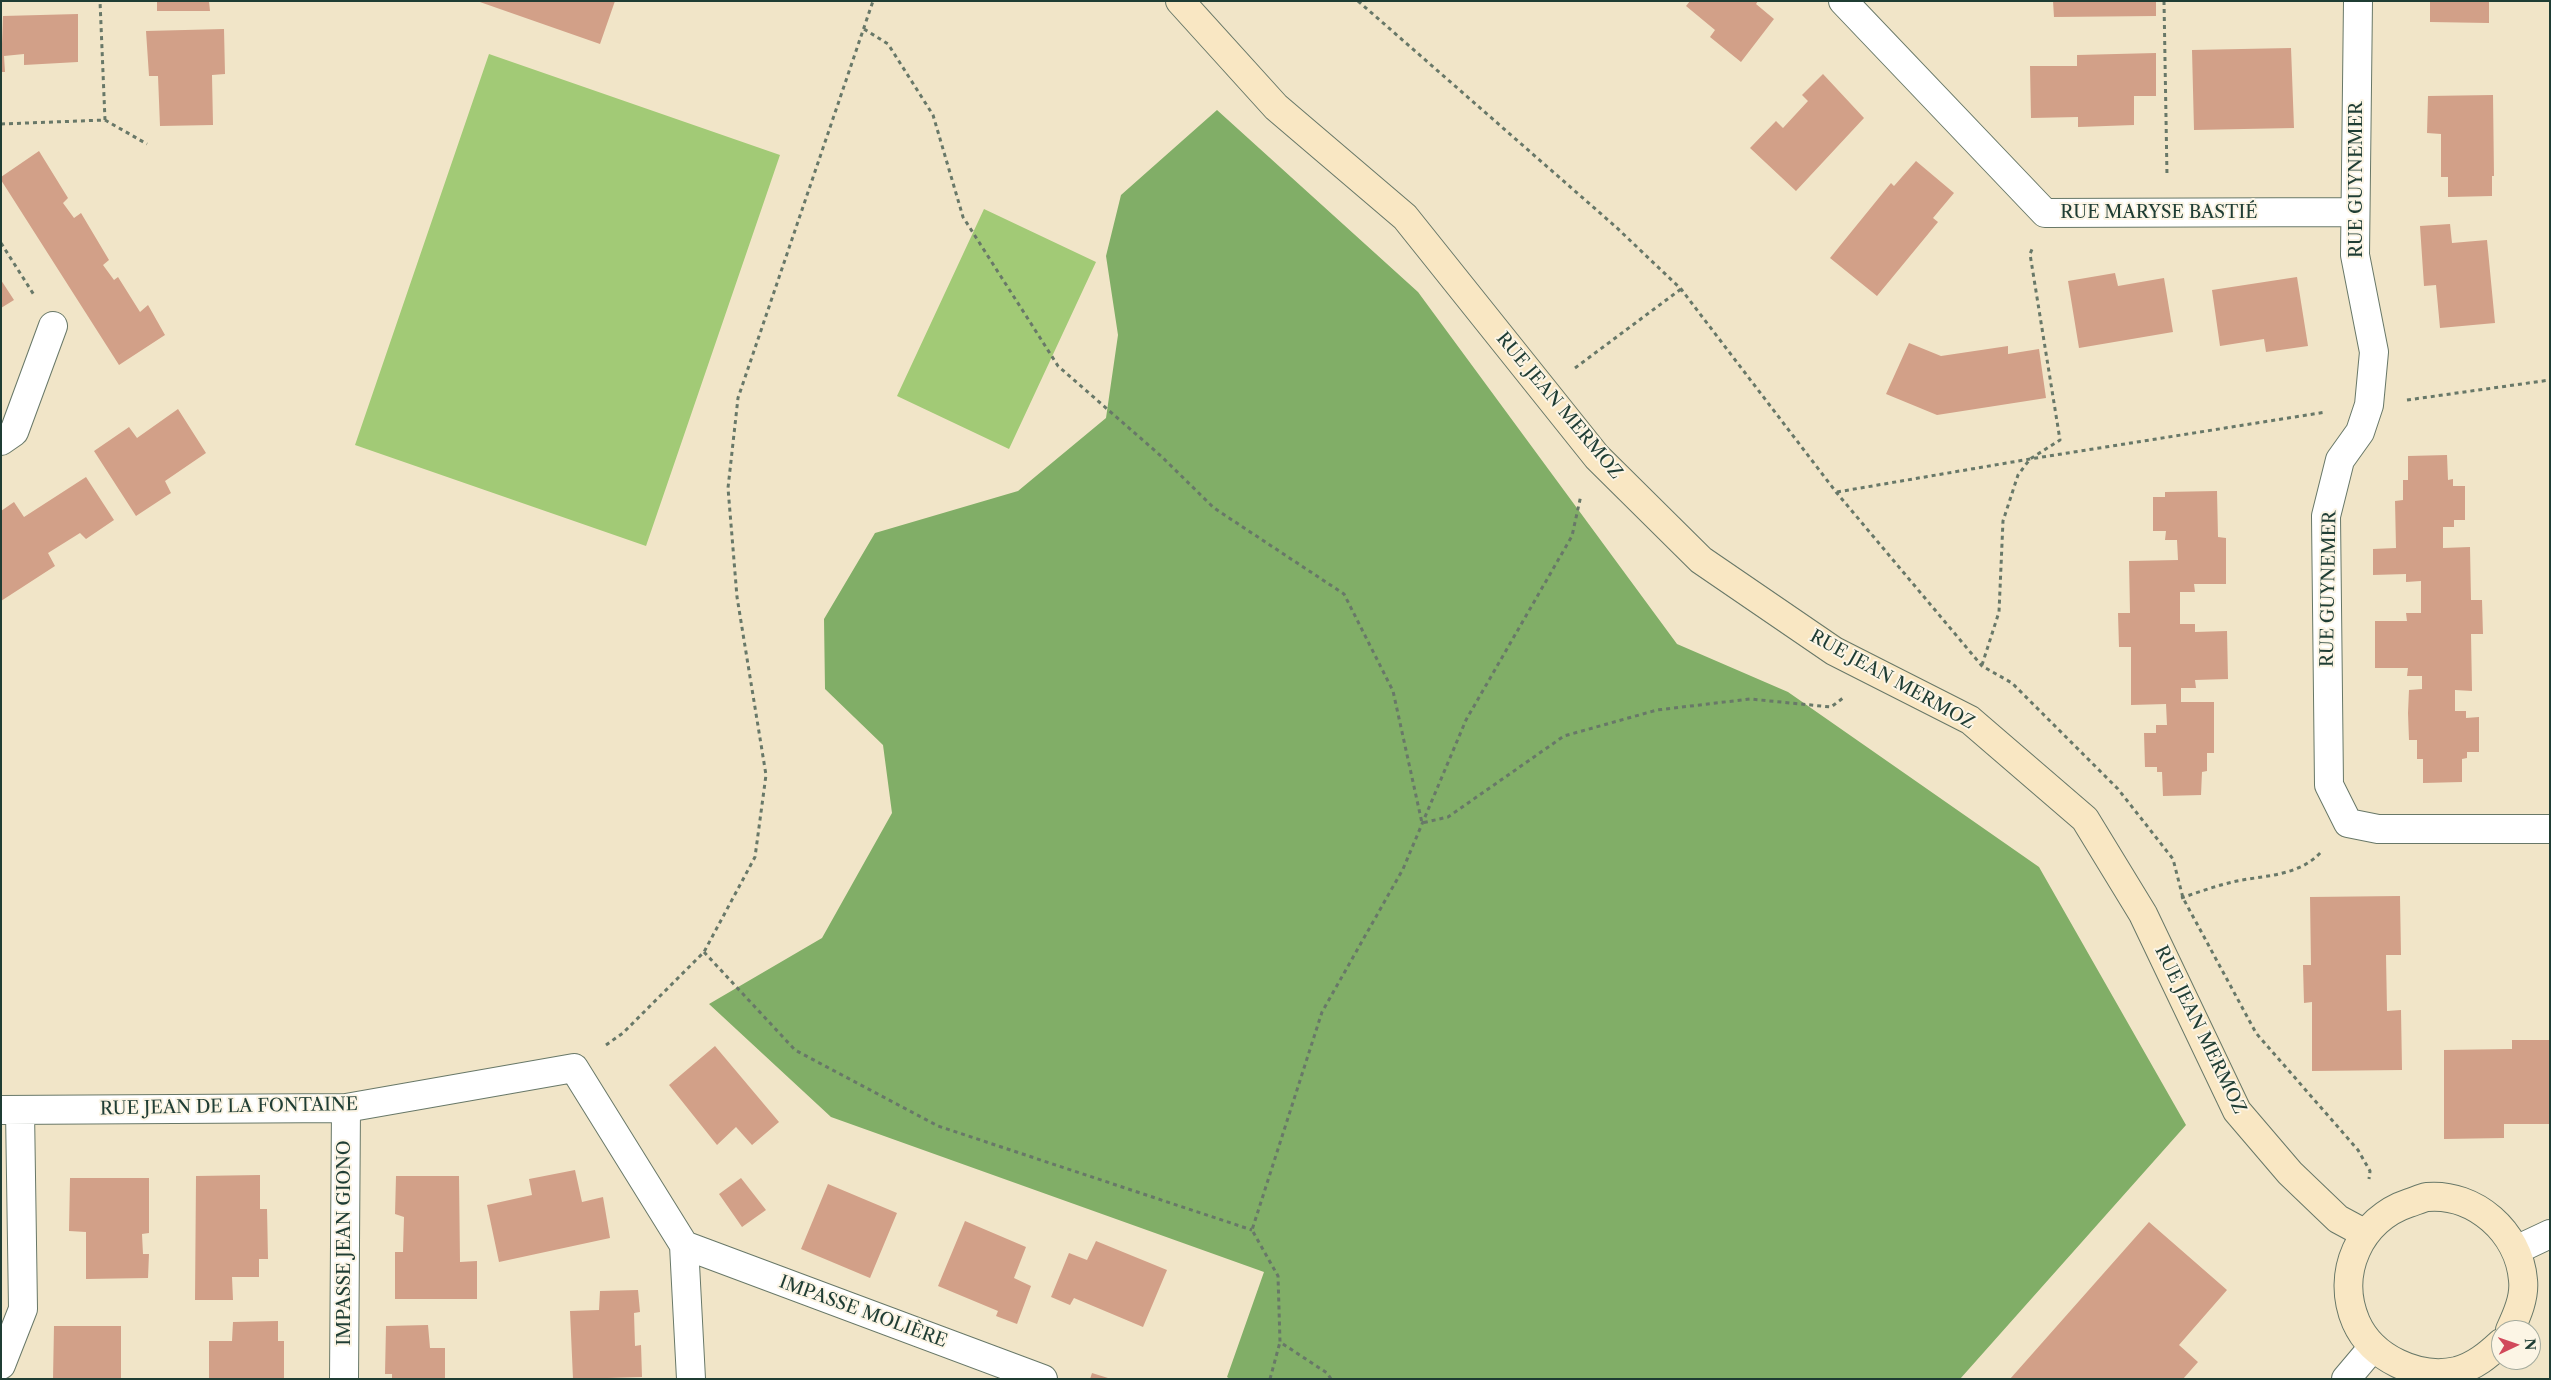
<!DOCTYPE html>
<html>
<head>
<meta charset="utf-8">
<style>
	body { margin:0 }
	#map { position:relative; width:2551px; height:1380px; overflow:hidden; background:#f1e5c8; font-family:"Libre Caslon Text",serif }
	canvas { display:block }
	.frame { position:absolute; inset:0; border:2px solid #1f3d34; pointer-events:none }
	.north { position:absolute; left:2491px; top:1320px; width:50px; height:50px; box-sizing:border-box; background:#fcf5e5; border:1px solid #a4ab9e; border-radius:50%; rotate:87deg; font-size:14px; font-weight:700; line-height:20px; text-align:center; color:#1f3d34 }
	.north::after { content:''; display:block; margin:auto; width:18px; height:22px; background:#d1495b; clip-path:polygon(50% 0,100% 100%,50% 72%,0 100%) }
</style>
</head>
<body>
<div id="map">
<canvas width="2551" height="1380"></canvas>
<div class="frame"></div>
<div class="north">N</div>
</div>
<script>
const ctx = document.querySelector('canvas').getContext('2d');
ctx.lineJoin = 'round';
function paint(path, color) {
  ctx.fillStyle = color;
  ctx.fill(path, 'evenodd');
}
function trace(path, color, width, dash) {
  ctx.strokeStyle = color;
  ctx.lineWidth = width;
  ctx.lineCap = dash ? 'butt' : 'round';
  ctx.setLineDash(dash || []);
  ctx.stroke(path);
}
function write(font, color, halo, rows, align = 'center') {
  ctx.font = font + ' "Libre Caslon Text",serif';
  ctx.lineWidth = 4;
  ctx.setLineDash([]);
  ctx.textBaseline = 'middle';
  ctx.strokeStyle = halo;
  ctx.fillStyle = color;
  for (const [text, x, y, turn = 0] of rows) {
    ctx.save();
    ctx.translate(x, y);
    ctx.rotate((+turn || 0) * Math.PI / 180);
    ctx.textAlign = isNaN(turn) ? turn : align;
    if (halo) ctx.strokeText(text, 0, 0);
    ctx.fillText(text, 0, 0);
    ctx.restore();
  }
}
const green = new Path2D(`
	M489,54l291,101 -134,391 -291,-101z
	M984,209l112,53 -87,187 -112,-53z`);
const forest = new Path2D(`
	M1217,110l201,182 259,352 111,48 251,175 147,258 -226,254h-730l-3,-2 37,-105 -433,-155 -122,-113 113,-66 70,-125 -9,-68 -58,-56 -1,-70 51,-86 143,-42 88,-73 12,-83 -12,-79 15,-61z`);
const building = new Path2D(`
	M157,1h52l1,10h-53z
	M477,1h138l-15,43z
	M1690,1h68l-2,3 18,15 -33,43 -31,-25 5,-7 -29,-24z
	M2053,1h103v15l-102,1z
	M2430,1h59v22l-59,-1z
	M78,14v48l-54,3v-11l-20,2 1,16h-4l2,-56z
	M224,29l1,45 -13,1 1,50 -53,1 -2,-50h-9l-3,-45z
	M2291,48l3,80 -100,2 -2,-80z
	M2156,53v43h-22v29l-56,2v-10l-47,1 -1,-52h47v-11z
	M1823,74l41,44 -68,73 -46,-43 26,-27 7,7 25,-27 -6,-6z
	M2493,95l1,81h-2v20l-44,1v-20h-7v-43l-14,-1 1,-37z
	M39,151l29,47 -5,5 11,15 7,-5 28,47 -6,5 11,15 4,-3 22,35 8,-7 17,30 -46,30 -118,-185v-3z
	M1916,161l38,32 -21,25 5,4 -61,74 -47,-38 61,-75 3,3z
	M2450,224l2,19 35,-3 8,83 -55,5 -4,-43 -12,1 -4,-60z
	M2115,273l3,13 46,-8 9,54 -94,16 -11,-67z
	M2297,277l11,69 -42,6 -2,-13 -44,7 -8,-56z
	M1,280l13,20 -13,8z
	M1909,343l32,13 67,-10v8l31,-5 7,49 -109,17 -51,-21z
	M178,409l28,44 -41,28 6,12 -35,23 -42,-65 35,-24 8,11z
	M2447,455l1,25 5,-1v7h12v34h-11v7h-11v21l27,-1 1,53h11l1,34h-12l1,57 -17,-1v21h11v7l13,-1v35h-12v6l-5,1v23l-39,1v-24h-6v-19h-8l-1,-27 1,-23 13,-1v-13h-15l1,-8h-33v-47h32l-1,-8h15v-32l-15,1v-8l-33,1v-26l23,-1 -1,-47 8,-1v-20h5v-24z
	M86,477l28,43 -28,19 -6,-6 -32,20 7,13 -54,35v-90l13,-9 10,15z
	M2217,491l1,46 8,1v46h-32l1,8h-15v32h15v8l32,-1 1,48 -33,1 1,8h-15v14h33v51h-7v18l-5,1 -1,23 -38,1 -1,-24h-5v-5h-12l-1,-34h12v-8h11l-1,-21 -35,1v-58h-12l-1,-34h12l-1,-52 49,-1 -1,-20h-12l1,-9h-13v-34h12v-5z
	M2400,896l1,59h-15l1,56 14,-1 1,60 -90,1v-69l-8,1 -1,-38h8l-1,-68z
	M2512,1040h37l1,84h-46v14l-60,1v-89l68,-1z
	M715,1046l64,76 -27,23 -16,-18 -19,18 -48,-60z
	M575,1170l7,32 21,-5 7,41 -111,24 -12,-57 45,-10 -3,-16z
	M260,1175v34h7l1,50h-9v18h-27l1,23h-38l1,-124z
	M396,1176h63l1,86 17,-1v38h-82v-47h8l1,-35 -9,-3z
	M70,1178h79v55l-7,1 1,20h6l-1,24 -62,1v-47l-17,-1z
	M741,1178l25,32 -24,17 -23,-33z
	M828,1184l69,29 -27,65 -69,-29z
	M965,1221l61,26 -12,31 17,8 -14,38 -21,-8 2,-5 -60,-25z
	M2149,1222l78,68 -48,55 19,17 -15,17h-173z
	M1096,1241l71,29 -24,57 -69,-29 -4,7 -19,-8 18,-44 18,7z
	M638,1290l2,22 -6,1 1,33 6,-1 1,32 -69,2 -3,-68 29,-1 1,-19z
	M278,1321v20h6v38h-75v-38h23l1,-19z
	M428,1325l2,23h15v31h-53v-5h-7l1,-48z
	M54,1326h67v53h-68z
	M1092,1373l16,5v1h-18z`);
const path = new Path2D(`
	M1358,1l258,226 65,62 155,203 146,174 30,17 106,106 55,70 10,39 73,135 102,117 12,21 -1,8
	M2164,1l3,175
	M864,29l24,15 45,71 30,102 95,149 103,90 53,52 130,86 49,97 29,132 26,-6 116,-81 93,-26 93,-11 81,8 12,-9
	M105,120l42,24
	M1,124l104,-4 -5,-119
	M1,243l33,52
	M1575,368l106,-79
	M2407,400l143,-20
	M1837,492l193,-33 296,-47
	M1982,665l17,-53 4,-91 15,-46 12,-16 30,-19 -30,-186 3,-7
	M2181,898c18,-6 37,-13 56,-17 30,-6 63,-5 85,-30
	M704,952l91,98 143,76 314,104
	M606,1045l17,-12 81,-81 51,-95 11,-82 -29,-178 -9,-109 10,-90 135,-397
	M1270,1379l10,-37
	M1331,1379l-4,-6 -47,-31 -2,-66 -26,-46 70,-218 81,-143 63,-149 106,-184 9,-41`);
const street = new Path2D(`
	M1843,1l202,212 310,-1
	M2358,1l-3,254 19,97 -5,53 -9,27 -20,28 -14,56 3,269 19,38 30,6h172
	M1,441l13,-9 39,-106
	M1,1110l345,-2 228,-40 110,177 7,134
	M684,1245l359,134
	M2516,1250l34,-16
	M1,1365l22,-56 -3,-199
	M344,1379l2,-271
	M2346,1379l27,-32`);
const secondary = new Path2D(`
	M1180,1l96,106 129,110 192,240 104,103 133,91 136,69 115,99 58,95 94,197 53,62 48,46 26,14
	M2501,1343c-13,12 -26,23 -44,28 -39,9 -85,-13 -101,-49 -21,-49 4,-103 53,-119 6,-2 13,-5 18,-6 48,-4 92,35 96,83 2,17 -6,35 -13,50`);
const streetNames = [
	["RUE GUYNEMER",2357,180,-90],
	["RUE MARYSE BASTIÉ",2159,213],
	["RUE JEAN MERMOZ",1559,406,50],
	["RUE GUYNEMER",2329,589,-89],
	["RUE JEAN MERMOZ",1892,680,29],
	["RUE JEAN MERMOZ",2200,1030,64],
	["RUE JEAN DE LA FONTAINE",229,1107,-1],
	["IMPASSE JEAN GIONO",345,1243,-90],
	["IMPASSE MOLIÈRE",863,1312,20]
];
paint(green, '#a2ca76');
paint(forest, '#81ae67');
paint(building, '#d2a088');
trace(street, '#687868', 30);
trace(secondary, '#687868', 30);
trace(path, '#687868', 3, [4, 4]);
trace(street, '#fff', 28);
trace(secondary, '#f9e7c3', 28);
write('18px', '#1f3d34', '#fcf5e5', streetNames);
</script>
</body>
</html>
